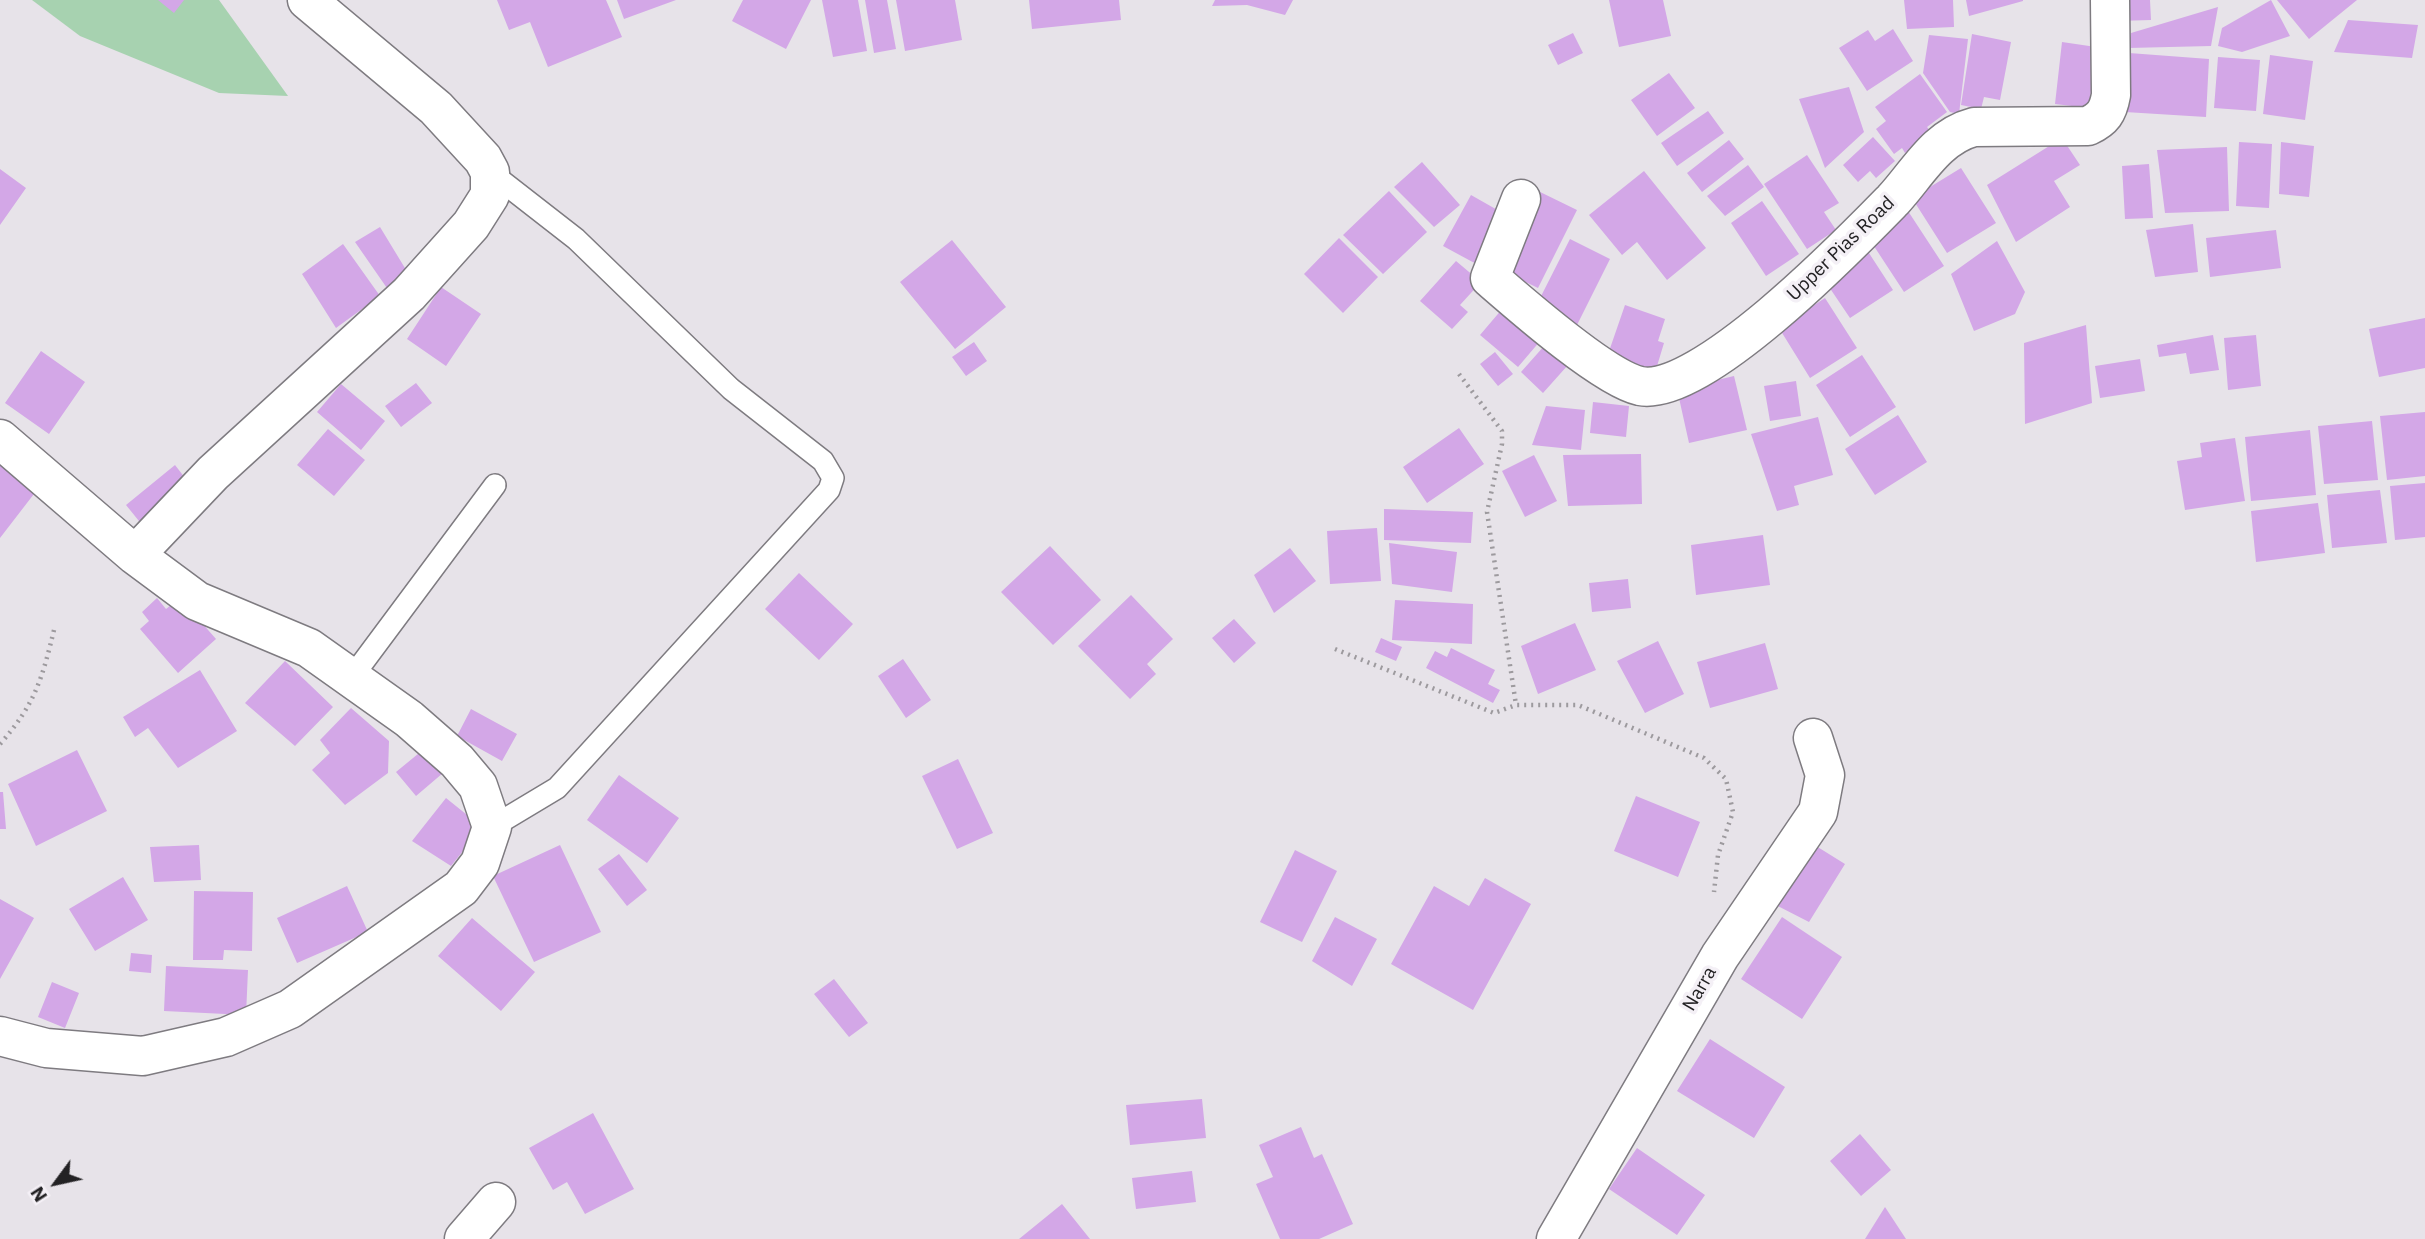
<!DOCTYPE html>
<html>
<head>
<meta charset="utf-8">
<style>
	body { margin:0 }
	#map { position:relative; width:2425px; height:1239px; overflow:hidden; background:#e7e3e9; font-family:"IBM Plex Sans",sans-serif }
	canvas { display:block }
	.north { position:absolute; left:21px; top:1148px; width:70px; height:70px; -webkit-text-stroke:5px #f4f0f6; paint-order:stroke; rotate:237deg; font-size:19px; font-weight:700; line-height:28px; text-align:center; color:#232224 }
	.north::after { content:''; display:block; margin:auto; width:24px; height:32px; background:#232224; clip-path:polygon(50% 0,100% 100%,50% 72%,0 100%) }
</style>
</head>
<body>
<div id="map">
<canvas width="2425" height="1239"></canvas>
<div class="north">N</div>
</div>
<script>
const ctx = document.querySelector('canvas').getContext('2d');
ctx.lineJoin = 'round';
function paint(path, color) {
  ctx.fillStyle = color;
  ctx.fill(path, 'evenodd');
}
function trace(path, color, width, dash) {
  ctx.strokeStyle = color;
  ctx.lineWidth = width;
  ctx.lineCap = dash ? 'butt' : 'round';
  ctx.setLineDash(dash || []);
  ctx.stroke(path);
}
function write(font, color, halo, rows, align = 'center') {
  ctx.font = font + ' "IBM Plex Sans",sans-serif';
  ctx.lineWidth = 7;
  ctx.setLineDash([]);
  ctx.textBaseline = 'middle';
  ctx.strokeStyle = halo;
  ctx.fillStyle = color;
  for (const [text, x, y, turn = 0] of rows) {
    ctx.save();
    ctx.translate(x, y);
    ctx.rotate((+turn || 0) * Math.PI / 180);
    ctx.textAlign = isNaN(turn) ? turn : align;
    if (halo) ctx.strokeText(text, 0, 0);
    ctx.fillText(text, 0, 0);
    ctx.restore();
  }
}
const green = new Path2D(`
	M32,0h187l69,96 -69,-3 -139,-57z`);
const building = new Path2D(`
	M158,0h26l-10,13z
	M497,0h109l16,37 -74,30 -18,-45 -21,8z
	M617,0h59l-52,19z
	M743,0h68l-25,49 -54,-28z
	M822,0h36l9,51 -34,6z
	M865,0h22l9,49 -22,4z
	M896,0h59l7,40 -57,11z
	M1029,0h90l2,20 -89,9z
	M1215,0h78l-8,15 -38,-10 -35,1z
	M1609,0h54l8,36 -52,11z
	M1904,0h49l1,27 -47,2z
	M1966,0h57v1l-54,15z
	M2116,0h34l1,20 -34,1z
	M2271,0l19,36 -48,16 -24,-6 4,-18z
	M2277,0h80l-48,39z
	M2218,7l-7,39 -83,2 3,-15z
	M2348,20l70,5 -6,33 -78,-6z
	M1893,29l20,32 -46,30 -28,-43 29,-18 7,11z
	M1573,33l10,20 -25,12 -10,-20z
	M1972,34l39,8 -11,58 -16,-3 -3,12 -20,-4z
	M1929,35l39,4 -9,75 -9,-2 -27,-39z
	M2062,42l34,5 -7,61 -34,-4z
	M2129,53l80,6 -3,58 -81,-5z
	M2270,55l43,6 -8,59 -42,-6z
	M2218,57l42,3 -4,51 -42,-3z
	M1669,73l26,35 -38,28 -26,-36z
	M1920,74l27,38 -20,15 5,6 -27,20 -3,-5 -8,6 -18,-25 10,-8 -11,-14z
	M1849,87l15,45 -39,36 -26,-69z
	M1708,111l16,22 -47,33 -16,-23z
	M1873,137l22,24 -19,17 -6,-7 -12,11 -15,-17z
	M2062,138l18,27 -26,16 16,26 -54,35 -29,-57z
	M1729,140l15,19 -42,33 -15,-19z
	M2239,142l33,2 -3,64 -33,-2z
	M2281,142l33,4 -5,51 -30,-3z
	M2227,147l2,64 -64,2 -8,-63z
	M1807,155l32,48 -15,9 12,18 -29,19 -43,-65z
	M1422,162l38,43 -26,22 -40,-40z
	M2149,164l4,54 -28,1 -3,-53z
	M1748,165l16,22 -39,29 -18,-20z
	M1961,168l35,55 -49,30 -35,-55z
	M0,169l26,19 -26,37z
	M1644,171l62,77 -39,32 -30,-38 -15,13 -33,-40z
	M1536,190l41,20 -39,78 -41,-20z
	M1389,191l38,41 -44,42 -40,-39z
	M1471,195l37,21 -28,50 -37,-20z
	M1762,201l37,53 -33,22 -35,-53z
	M1908,211l36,55 -40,26 -36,-55z
	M2193,224l5,48 -43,5 -9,-47z
	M380,227l31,51 -22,13 -34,-49z
	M2276,230l5,38 -71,9 -4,-39z
	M1339,238l39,39 -35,36 -39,-39z
	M1570,239l40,20 -37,74 -40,-21z
	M952,240l54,67 -51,42 -55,-67z
	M1997,241l28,51 -10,22 -41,17 -23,-57z
	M343,244l37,52 -44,32 -34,-54z
	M1867,250l26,40 -43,28 -27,-40z
	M1456,261l25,21 -21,23 8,7 -16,17 -32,-28z
	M441,287l40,27 -35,52 -39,-27z
	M1825,298l32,50 -47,30 -31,-50z
	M1625,305l40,14 -7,22 6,2 -10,33 -48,-16z
	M1503,308l38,32 -23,27 -38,-32z
	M2425,318v50l-46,9 -10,-48z
	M2086,325l6,78 -67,21 -1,-81z
	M2213,335l6,35 -29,4 -4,-21 -27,4 -2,-12z
	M2256,335l5,51 -33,4 -4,-52z
	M974,342l13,19 -21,15 -14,-19z
	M1545,345l23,20 -25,28 -22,-21z
	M41,351l44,31 -36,52 -44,-31z
	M1495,352l18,22 -15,12 -18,-22z
	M1862,355l34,52 -46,30 -34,-52z
	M2140,359l5,32 -45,7 -5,-32z
	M1734,376l13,54 -58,13 -14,-63 34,2z
	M1796,381l5,35 -31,5 -6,-35z
	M416,383l16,20 -31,24 -16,-21z
	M341,384l44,37 -24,29 -44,-38z
	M1593,402l36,4 -3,31 -36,-4z
	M1546,406l39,4 -4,40 -49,-5z
	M2425,412v64l-38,4 -7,-64z
	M1898,415l29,47 -52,33 -30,-46z
	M1818,417l15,58 -39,11 5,19 -22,6 -26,-77z
	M2372,421l6,59 -54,4 -6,-58z
	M1459,428l25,36 -57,39 -24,-36z
	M328,429l37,31 -31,36 -37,-31z
	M2310,430l6,65 -65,6 -6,-64z
	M2235,438l10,63 -60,9 -8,-49 25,-4 -2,-14z
	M1641,454l1,50 -74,2 -5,-51z
	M1534,455l23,46 -32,16 -23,-46z
	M0,463l37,27 -37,48z
	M175,465l17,22 -49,39 -17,-21z
	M2425,483v54l-30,3 -5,-54z
	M2380,490l7,53 -55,5 -5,-53z
	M2318,503l7,50 -69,9 -5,-51z
	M1384,509l89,3 -2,31 -87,-3z
	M1377,528l4,53 -51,3 -3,-53z
	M1763,535l7,50 -74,10 -5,-50z
	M1389,543l68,9 -5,40 -60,-8z
	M1050,546l51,54 -48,45 -52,-53z
	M1290,548l26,33 -42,32 -20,-38z
	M799,573l54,51 -34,36 -54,-51z
	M1628,579l3,29 -39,4 -3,-29z
	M1131,595l42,44 -26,25 9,10 -26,25 -52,-53z
	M157,598l9,11 14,-11 36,41 -38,34 -38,-44 9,-8 -7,-9z
	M1395,600l78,4 -1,40 -80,-4z
	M1234,619l22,24 -22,20 -22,-25z
	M1575,623l21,47 -58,24 -17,-48z
	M1381,638l21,9 -6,14 -21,-9z
	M1658,641l26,53 -39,19 -28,-52z
	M1765,643l13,46 -68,19 -13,-46z
	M1451,648l44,22 -7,14 12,6 -7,13 -67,-35 9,-17 12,6z
	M903,659l28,41 -25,18 -28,-42z
	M285,661l48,46 -38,39 -50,-43z
	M200,670l37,61 -59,37 -30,-40 -13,9 -12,-20z
	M351,708l38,33 -1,32 -43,32 -33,-35 18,-17 -10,-13z
	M471,709l46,25 -15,27 -45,-25z
	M424,749l19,24 -27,23 -20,-24z
	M77,750l30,61 -71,35 -28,-62z
	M958,759l35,74 -36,16 -35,-73z
	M619,775l60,43 -32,45 -60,-43z
	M0,792h3l3,37h-6z
	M1636,796l64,26 -22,55 -64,-26z
	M446,798l36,29 -31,39 -39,-25z
	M1808,841l37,23 -36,58 -39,-20z
	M199,845l2,35 -47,2 -4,-35z
	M560,845l41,87 -67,30 -41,-86z
	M1295,850l42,21 -35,71 -42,-20z
	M619,854l28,36 -20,16 -29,-37z
	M123,877l25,43 -53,31 -26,-42z
	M1485,878l46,26 -58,106 -82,-46 43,-78 35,20z
	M347,886l21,46 -71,31 -20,-45z
	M194,891l59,1 -1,59 -28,-1 -1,10h-30z
	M0,899l34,19 -34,61z
	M1335,917l42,22 -25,47 -40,-25z
	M1782,917l60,40 -40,62 -61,-40z
	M472,918l63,54 -34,39 -63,-55z
	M131,953l21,2 -1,18 -22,-2z
	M166,966l82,4 -2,45 -82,-4z
	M834,979l34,44 -19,14 -35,-43z
	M52,982l27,11 -14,35 -27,-11z
	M1710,1039l75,48 -31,51 -77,-47z
	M1202,1099l4,39 -76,7 -4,-40z
	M593,1113l41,76 -49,25 -18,-32 -14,8 -24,-42z
	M1301,1127l13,31 8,-4 31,70 -34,15h-39l-24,-55 17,-7 -14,-32z
	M1860,1134l31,36 -30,26 -31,-35z
	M1637,1148l68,47 -28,40 -68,-46z
	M1192,1171l4,31 -60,7 -4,-31z
	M1062,1204l28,35h-71z
	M1885,1207l21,32h-41z`);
const path = new Path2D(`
	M1459,374l43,57v13l-15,68 29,193
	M1335,649l159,64 22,-8h62l126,53 22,21 7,33 -15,43 -4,37
	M0,744c36,-41 42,-65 55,-118`);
const service = new Path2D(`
	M490,172l86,67 155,150 92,72 10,17 -4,12 -272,298 -65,39
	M352,677l143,-192`);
const minor = new Path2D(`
	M1521,199l-31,79c30,26 114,100 150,108 61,12 211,-143 253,-186 25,-27 43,-63 81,-73l114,-1c15,-7 20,-14 23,-31l-1,-95
	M0,439l135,116 62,46 112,47 100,71 48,42 21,25 14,41 -12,36 -19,25 -171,121 -64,28 -83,19 -97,-8 -46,-12
	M135,555l78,-82 196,-179 62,-69 19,-30v-23l-7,-13 -47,-51 -129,-108
	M464,1239l32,-37
	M1556,1239l164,-283 98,-144 7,-37 -12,-37`);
const streetNames = [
	["Upper Pias Road",1841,249,-44],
	["Narra",1700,989,-60]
];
paint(green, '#a7d2b0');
paint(building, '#d3a7e7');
trace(service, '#7e7b80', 24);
trace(minor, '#7e7b80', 41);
trace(path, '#9d9a9e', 4.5, [2, 5]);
trace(service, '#fff', 21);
trace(minor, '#fff', 38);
write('19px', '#232224', '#f4f0f6', streetNames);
</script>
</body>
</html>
